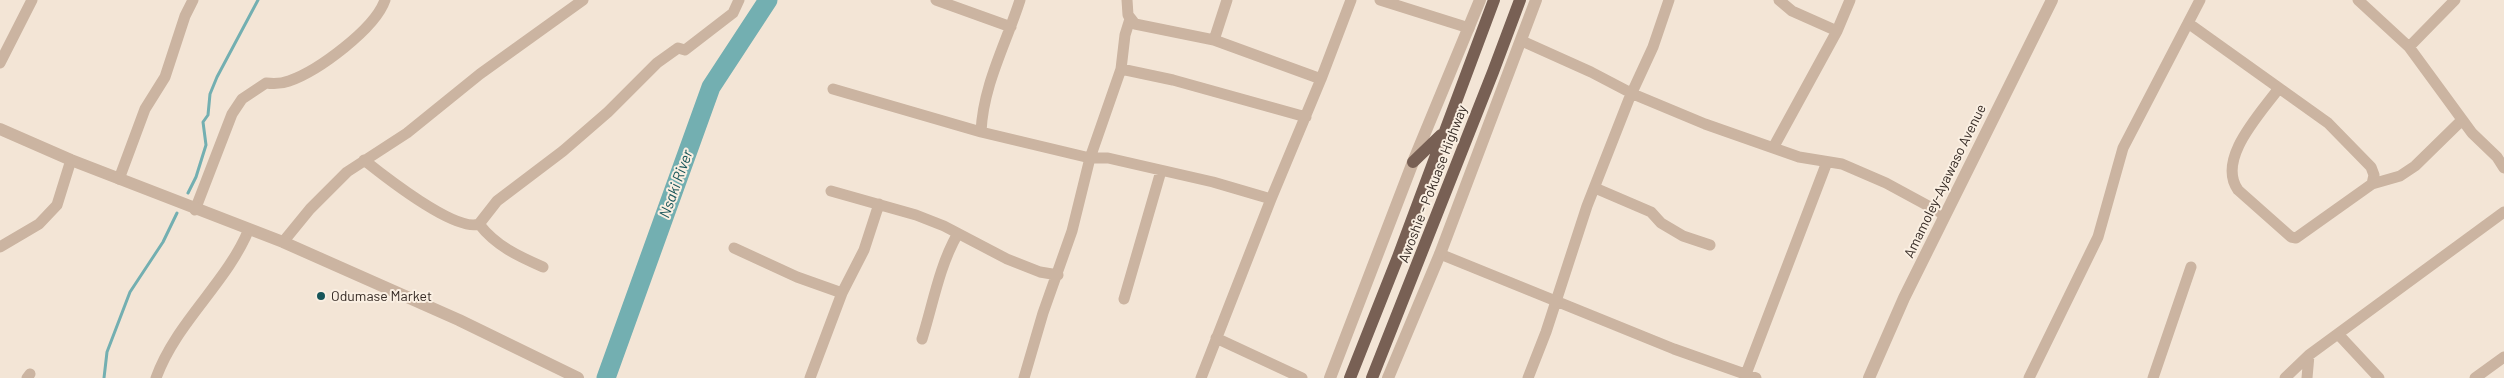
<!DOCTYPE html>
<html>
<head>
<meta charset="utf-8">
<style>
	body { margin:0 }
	canvas { display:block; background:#f3e5d6 }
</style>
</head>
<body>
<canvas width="2504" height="378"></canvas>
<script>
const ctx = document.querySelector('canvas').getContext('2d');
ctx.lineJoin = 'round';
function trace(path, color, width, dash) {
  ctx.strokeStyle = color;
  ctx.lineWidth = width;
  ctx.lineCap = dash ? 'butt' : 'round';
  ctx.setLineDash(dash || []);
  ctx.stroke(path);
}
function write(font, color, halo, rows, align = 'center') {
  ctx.font = font + ' Barlow,sans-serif';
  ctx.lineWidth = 4;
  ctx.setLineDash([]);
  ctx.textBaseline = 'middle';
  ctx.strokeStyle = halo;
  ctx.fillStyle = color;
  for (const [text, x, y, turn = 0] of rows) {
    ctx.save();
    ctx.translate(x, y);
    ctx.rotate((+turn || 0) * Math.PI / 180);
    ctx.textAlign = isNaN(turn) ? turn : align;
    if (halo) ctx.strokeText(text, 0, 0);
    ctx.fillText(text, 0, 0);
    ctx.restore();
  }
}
const stream = new Path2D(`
	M188,193l8,-16 10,-32 -3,-23 5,-7 2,-21 7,-17 41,-77
	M104,378l3,-26 23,-60 33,-50 14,-29`);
const river = new Path2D(`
	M606,378l105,-291 57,-87`);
const minor = new Path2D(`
	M936,0l75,27
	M1127,0l1,15 7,9 79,16 107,39
	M1380,0l89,28
	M1779,0l13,11 45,20
	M2358,0l51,47
	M2455,0l-46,47 63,86 25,24 7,11
	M2188,23l140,100 43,44 3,8 -2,9 -76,54 -5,-1 -53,-47c-22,-31 23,-77 41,-102
	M1214,40l13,-40
	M1522,41l69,31 42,22 72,30 94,33 43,7 44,19 59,32
	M0,63l32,-63
	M1121,69l52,11 133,37
	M833,89l148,43 109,26h18l105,24 58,17
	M981,132c2,-47 25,-88 39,-132
	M1773,148l64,-117 13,-31
	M364,160c20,16 91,72 115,64l18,-23 66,-50 45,-39 49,-49 21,-15 7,2 48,-37 6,-13
	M119,179l26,-70 20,-32 20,-61 8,-16
	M2372,184l28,-8 15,-10 47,-46
	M1595,188l56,24 10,11 22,13 27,9
	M831,191l85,24 28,11 63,33 33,13 18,3
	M195,210l37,-96 10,-15 24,-16c8,1 15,1 23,-2 29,-10 86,-52 96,-81
	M479,224c17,22 39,32 64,43
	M283,242l27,-33 37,-37 60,-39 73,-59 103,-74
	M0,247l39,-23 18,-19 14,-45
	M734,248l63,29 45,16
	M1440,254l234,95 82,29
	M1124,299l37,-128
	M2338,334l41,44
	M1216,338l86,40
	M922,339c11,-35 17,-72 35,-104
	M1746,374l81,-212
	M27,378l3,-4
	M156,378c20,-56 71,-95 93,-149
	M810,378l32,-85 22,-43 15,-46
	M1024,378l19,-65 29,-82 18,-73 31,-89 4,-34 5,-16
	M1201,378l70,-179 50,-120 30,-79
	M1528,378l18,-46 41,-126 42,-107 24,-52 16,-47
	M2029,378l69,-141 25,-89 77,-148
	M2153,378l38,-111
	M2285,378l24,-23 195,-143
	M2307,378l2,-23
	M2475,378l29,-21`);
const tertiary = new Path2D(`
	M0,129l71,31 212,82 176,78 119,58
	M1330,378l83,-216 67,-162
	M1388,378l52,-124 96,-254
	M1869,378l35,-80 148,-298`);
const primary = new Path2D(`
	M1413,162l28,-27
	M1350,378l48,-121 96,-257
	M1372,378l121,-306 27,-72`);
const markers = [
	[321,296,5,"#175559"]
];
const streetNames = [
	["Amamoley-Ayawaso Avenue",1945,181,-64],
	["Awoshie - Pokuase Highway",1433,184,-69]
];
const poiNames = [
	["Odumase Market",331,296]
];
const waterNames = [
	["Nsaki River",676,184,-70]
];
trace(stream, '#73afb1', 3);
trace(river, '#73afb1', 19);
trace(minor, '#cbb4a1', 11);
trace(tertiary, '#cbb4a1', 12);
trace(primary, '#786054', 12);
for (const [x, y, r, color] of markers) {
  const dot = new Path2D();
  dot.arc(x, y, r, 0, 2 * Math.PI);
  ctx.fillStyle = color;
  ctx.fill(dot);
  trace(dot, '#faefe2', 2);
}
write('14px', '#352a24', '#faefe2', streetNames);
write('14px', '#352a24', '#faefe2', poiNames, 'left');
write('italic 15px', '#175559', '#faefe2', waterNames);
</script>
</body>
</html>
